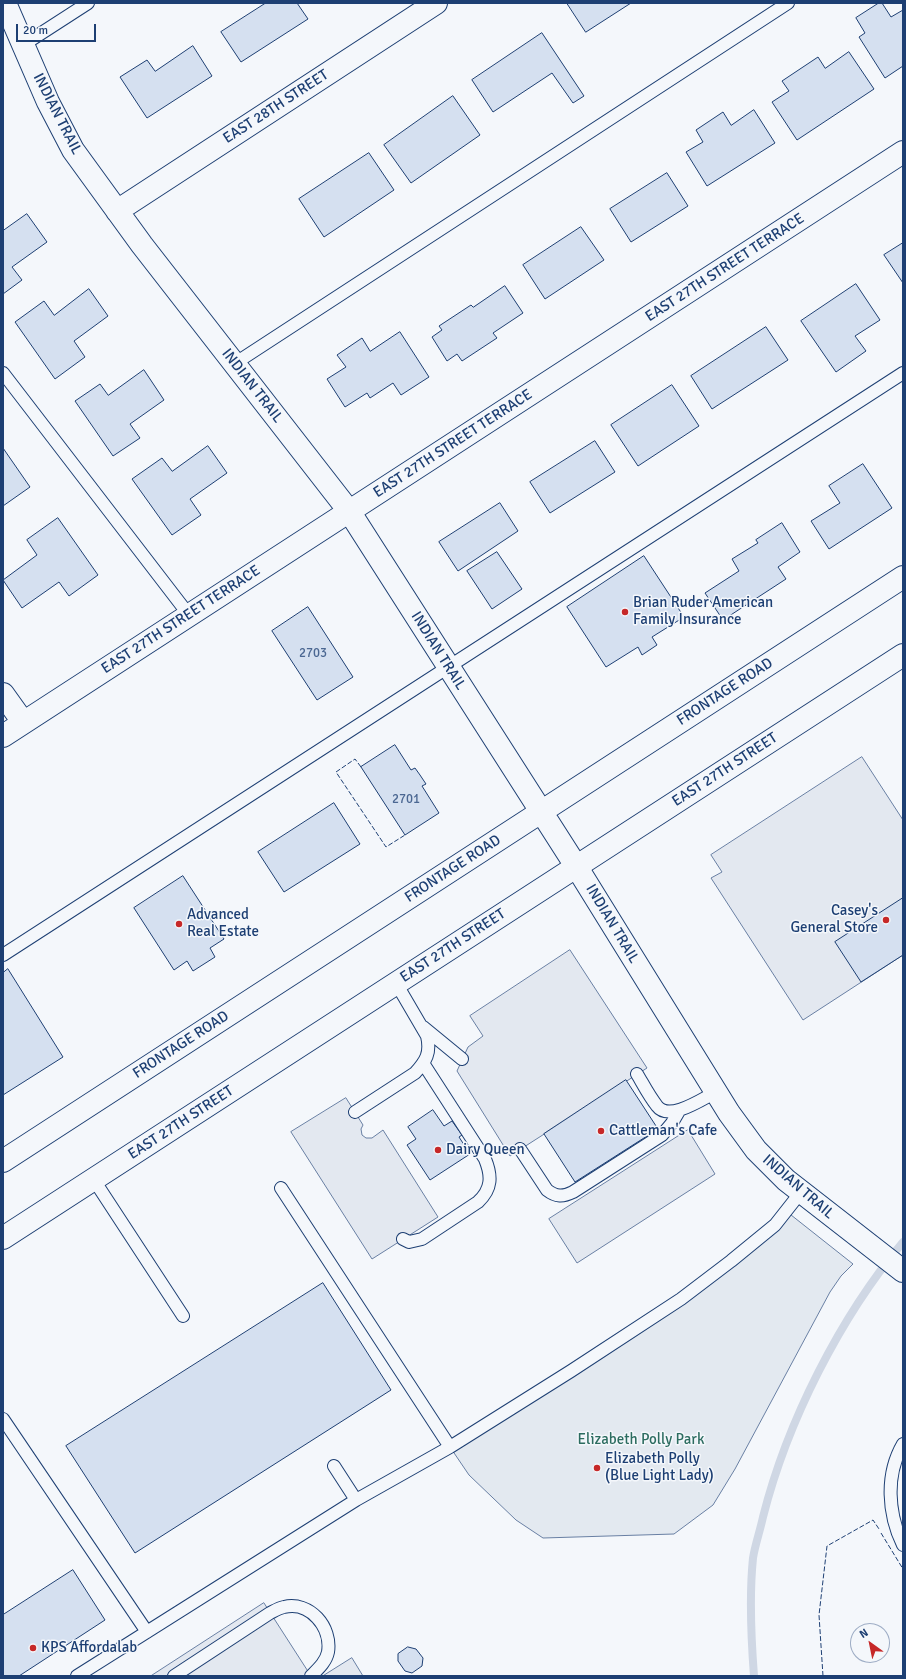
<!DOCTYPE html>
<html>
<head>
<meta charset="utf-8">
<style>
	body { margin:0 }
	#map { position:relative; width:906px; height:1679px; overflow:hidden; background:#f4f7fb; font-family:Signika,sans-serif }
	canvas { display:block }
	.frame { position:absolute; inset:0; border:4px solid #1d3f73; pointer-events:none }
	.north { position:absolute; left:850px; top:1623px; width:40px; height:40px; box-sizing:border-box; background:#f4f7fb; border:1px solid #9eadc5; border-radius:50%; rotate:327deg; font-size:11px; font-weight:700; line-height:16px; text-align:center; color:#1d3f73 }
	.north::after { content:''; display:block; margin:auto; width:14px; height:18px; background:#c62828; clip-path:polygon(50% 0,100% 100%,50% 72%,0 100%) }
	.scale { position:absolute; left:16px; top:24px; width:80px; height:18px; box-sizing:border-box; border:2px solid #1d3f73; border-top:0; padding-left:5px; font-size:12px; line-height:14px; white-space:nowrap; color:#1d3f73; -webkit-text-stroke:3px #f4f7fb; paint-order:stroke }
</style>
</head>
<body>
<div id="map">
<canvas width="906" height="1679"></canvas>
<div class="frame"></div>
<div class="north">N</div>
<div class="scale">20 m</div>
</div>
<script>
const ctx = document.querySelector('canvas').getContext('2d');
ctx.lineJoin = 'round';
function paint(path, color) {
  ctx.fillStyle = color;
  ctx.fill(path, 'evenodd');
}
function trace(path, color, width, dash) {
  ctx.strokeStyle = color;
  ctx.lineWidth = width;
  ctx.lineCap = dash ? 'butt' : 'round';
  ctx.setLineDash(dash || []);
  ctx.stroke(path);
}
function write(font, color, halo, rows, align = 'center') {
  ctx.font = font + ' Signika,sans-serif';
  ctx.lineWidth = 3;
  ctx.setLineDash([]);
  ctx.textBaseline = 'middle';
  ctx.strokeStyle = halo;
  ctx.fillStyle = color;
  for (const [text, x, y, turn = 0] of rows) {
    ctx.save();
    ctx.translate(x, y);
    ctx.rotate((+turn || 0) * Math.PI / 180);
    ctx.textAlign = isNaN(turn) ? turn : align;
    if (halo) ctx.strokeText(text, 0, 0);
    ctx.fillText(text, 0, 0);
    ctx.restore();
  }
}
const green = new Path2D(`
	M786,1211l67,53 -12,12 -11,16 -95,177 -22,36 -39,29 -131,4 -27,-18 -47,-45 -19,-28 231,-148z`);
const parking = new Path2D(`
	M862,757l41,63v135l-100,65 -92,-142 11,-6 -11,-17z
	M570,950l77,118 -137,88 -53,-85 11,-24 15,-11 -13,-20z
	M346,1098l17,27 -2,4 1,6 4,3h6l11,-8 55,87 -66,42 -81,-127z
	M688,1130l27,44 -138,89 -28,-44z
	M264,1603l47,73h-160z
	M352,1658l11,18h-40z`);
const stream = new Path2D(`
	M754,1676c-3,-39 -5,-79 -1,-118 2,-13 7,-27 10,-41 24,-95 77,-200 140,-275`);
const building = new Path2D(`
	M266,3h31l11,16 -67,43 -20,-30z
	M567,3h64l-45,29z
	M879,3h3l9,14 12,-7v56l-18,12 -26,-41 6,-4 -9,-15z
	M542,33l42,63 -11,7 -21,-30 -59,39 -21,-32z
	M193,46l19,30 -65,42 -27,-41 27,-17 8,11z
	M849,52l25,37 -77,51 -25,-38 17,-11 -7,-10 36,-24 7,11z
	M453,96l27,39 -69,48 -27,-38z
	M754,110l21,33 -68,43 -21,-34 17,-10 -7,-12 27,-18 8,13z
	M369,153l25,37 -70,47 -25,-38z
	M667,173l21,33 -57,36 -21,-33z
	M27,214l20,28 -35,25 10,13 -19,14v-63z
	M581,227l23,33 -59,39 -22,-34z
	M903,243v40l-19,-28z
	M856,284l24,36 -25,16 11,15 -30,21 -35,-51z
	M505,286l18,27 -30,20 4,5 -35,23 -5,-7 -10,7 -15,-24 10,-7 -3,-4 32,-21 2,2z
	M89,289l19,27 -34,25 11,16 -30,22 -40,-57 29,-21 10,14z
	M766,327l22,33 -76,49 -21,-33z
	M400,332l29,45 -28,18 -8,-12 -23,15 -3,-5 -22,14 -18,-28 19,-12 -9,-12 25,-17 8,13z
	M144,370l20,30 -34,24 10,14 -27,18 -38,-55 25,-17 8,11z
	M672,385l27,41 -61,40 -27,-41z
	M595,441l20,31 -65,41 -20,-31z
	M208,446l19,27 -37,26 11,16 -29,20 -40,-56 30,-21 10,13z
	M3,448l27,39 -27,19z
	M863,464l29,44 -63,41 -18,-28 29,-18 -11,-17z
	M500,503l18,28 -60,40 -19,-29z
	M58,518l40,57 -29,21 -10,-14 -37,26 -19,-28 34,-25 -10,-15z
	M782,523l18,29 -22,15 8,12 -63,41 -18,-27 34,-22 -7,-12 26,-16 -2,-3z
	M497,552l25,37 -30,20 -25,-38z
	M644,556l40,61 -32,20 5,8 -15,10 -4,-8 -32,20 -39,-60z
	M308,607l45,70 -36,23 -45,-69z
	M395,745l16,25 4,-2 5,7 6,9 -4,2 17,27 -34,22 -44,-68z
	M334,803l26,41 -76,48 -26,-40z
	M183,876l41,63 -14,9 5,9 -22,14 -6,-10 -13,9 -40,-62z
	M903,898v57l-42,27 -26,-40z
	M8,969l55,88 -60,38v-122z
	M626,1080l32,49 -83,53 -31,-48z
	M433,1110l11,16 8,-5 10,14 -3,2 11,17 -40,26 -23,-35 9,-6 -8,-12z
	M323,1283l68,107 -256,163 -69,-107z
	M73,1570l32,50 -86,56h-16v-61z
	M408,1647l8,2 7,9 -1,8 -10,7 -7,-2 -7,-10v-7z`);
const lane = new Path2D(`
	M23,45l65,-42
	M234,364l554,-361
	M3,373l186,242
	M3,955l900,-582
	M423,1027l39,32
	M637,1074c6,10 12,22 20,32 12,16 45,-7 59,-14
	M355,1112l60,-39c11,-12 16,-20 12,-37l-31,-53
	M520,1149l27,41c9,7 16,7 26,2l89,-57 10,-12 7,-12
	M94,1180l89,136
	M281,1188l169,259
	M403,1239l6,3 13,-3 56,-37c14,-13 14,-26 7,-43l-62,-96
	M3,1419l144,213
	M903,1444c-18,31 -15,70 0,101
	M334,1466l22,34
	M77,1676l279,-176 94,-53 121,-76 110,-72 50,-38 44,-36 26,-33
	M174,1676l96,-63c4,-2 9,-5 14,-6 26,-6 48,20 44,45 -2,10 -10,17 -17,24`);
const street = new Path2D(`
	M5,3l43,99 25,48 69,95 207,266 227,355 153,247 27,37 30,30 117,91
	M117,211l319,-208
	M3,694l20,28
	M3,736l900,-584
	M3,1161l900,-584`);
const secondary = new Path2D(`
	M3,1238l900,-583`);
const fence = new Path2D(`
	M361,767l-6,-8 -19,13 50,75 19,-12
	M881,1533l22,36
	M823,1676l-4,-61 8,-69 46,-26 6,9`);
const markers = [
	[625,612,4,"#c62828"],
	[886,920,4,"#c62828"],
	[179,924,4,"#c62828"],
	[601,1131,4,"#c62828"],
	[438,1150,4,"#c62828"],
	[597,1468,4,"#c62828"],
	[33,1648,4,"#c62828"]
];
const numberNames = [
	["2703",313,654],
	["2701",406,800]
];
const streetNames = [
	["EAST 28TH STREET",276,107,-33],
	["INDIAN TRAIL",57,114,63],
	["EAST 27TH STREET TERRACE",725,268,-33],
	["INDIAN TRAIL",252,386,52],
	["EAST 27TH STREET TERRACE",453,444,-33],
	["EAST 27TH STREET TERRACE",181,620,-33],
	["INDIAN TRAIL",438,651,58],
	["FRONTAGE ROAD",725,692,-33],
	["EAST 27TH STREET",725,770,-33],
	["FRONTAGE ROAD",453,869,-33],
	["INDIAN TRAIL",612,924,59],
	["EAST 27TH STREET",453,946,-33],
	["FRONTAGE ROAD",181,1045,-33],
	["EAST 27TH STREET",181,1123,-33],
	["INDIAN TRAIL",798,1187,41]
];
const poiNames = [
	["Brian Ruder American",633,603],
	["Family Insurance",633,620],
	["Casey's",878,911,"right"],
	["General Store",878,928,"right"],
	["Advanced",187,915],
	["Real Estate",187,932],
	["Cattleman's Cafe",609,1131],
	["Dairy Queen",446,1150],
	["Elizabeth Polly",605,1459],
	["(Blue Light Lady)",605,1476],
	["KPS Affordalab",41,1648]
];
const parkNames = [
	["Elizabeth Polly Park",641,1440]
];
paint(green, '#e3e9f0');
trace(green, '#687fa3', 1);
paint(parking, '#e3e8f0');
trace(parking, '#687fa3', 1);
trace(stream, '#cfd7e4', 8);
paint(building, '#d5e0f0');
trace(building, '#1d3f73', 1);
trace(lane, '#1d3f73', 14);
trace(street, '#1d3f73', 24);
trace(secondary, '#1d3f73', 24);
trace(lane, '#f4f7fb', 12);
trace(street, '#f4f7fb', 22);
trace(secondary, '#f4f7fb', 22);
trace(fence, '#1d3f73', 1, [5, 2]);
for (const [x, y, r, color] of markers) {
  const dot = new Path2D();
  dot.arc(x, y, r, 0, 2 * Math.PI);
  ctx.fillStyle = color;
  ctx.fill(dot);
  trace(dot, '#f4f7fb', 1.5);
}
write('13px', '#4b6792', null, numberNames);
write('15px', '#1d3f73', '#f4f7fb', streetNames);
write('15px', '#1d3f73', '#f4f7fb', poiNames, 'left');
write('15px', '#2c6c60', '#f4f7fb', parkNames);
</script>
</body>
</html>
